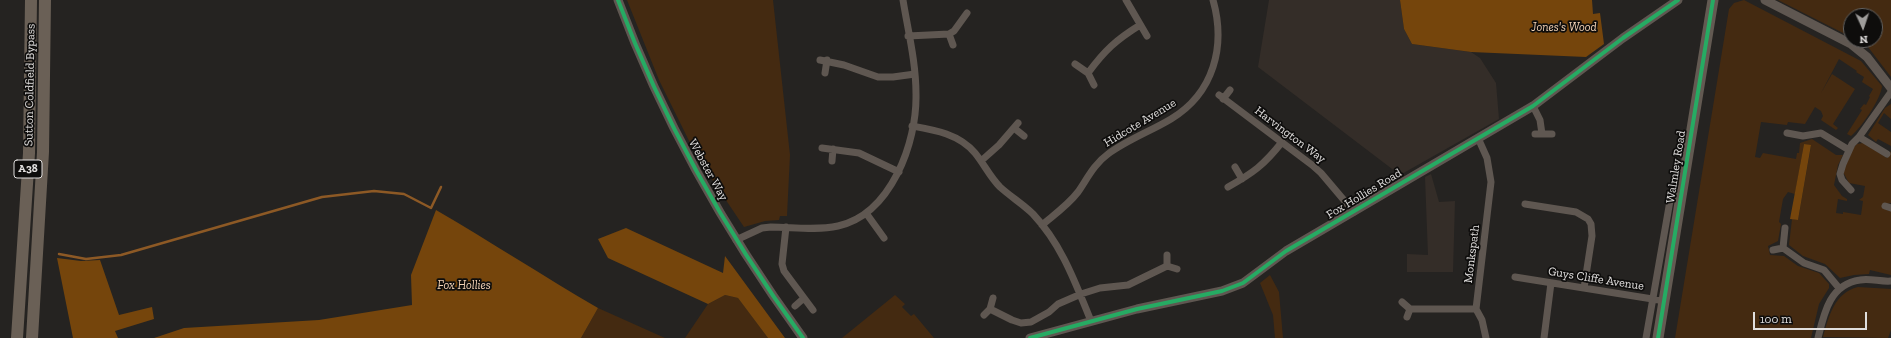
<!DOCTYPE html>
<html>
<head>
<meta charset="utf-8">
<style>
	body { margin:0 }
	#map { position:relative; width:1891px; height:338px; overflow:hidden; background:#252321; font-family:"Zilla Slab",serif }
	canvas { display:block }
	.north { position:absolute; left:1843px; top:8px; width:40px; height:40px; box-sizing:border-box; background:#0e0d0c; border:1px solid #626160; border-radius:50%; rotate:177deg; font-size:11px; font-weight:700; line-height:16px; text-align:center; color:#e0dedd }
	.north::after { content:''; display:block; margin:auto; width:14px; height:18px; background:#9f9d9b; clip-path:polygon(50% 0,100% 100%,50% 72%,0 100%) }
	.scale { position:absolute; left:1753px; top:312px; width:114px; height:18px; box-sizing:border-box; border:2px solid #e0dedd; border-top:0; padding-left:5px; font-size:12px; line-height:14px; white-space:nowrap; color:#e0dedd; -webkit-text-stroke:3px #0e0d0c; paint-order:stroke }
</style>
</head>
<body>
<div id="map">
<canvas width="1891" height="338"></canvas>
<div class="north">N</div>
<div class="scale">100 m</div>
</div>
<script>
const ctx = document.querySelector('canvas').getContext('2d');
ctx.lineJoin = 'round';
function paint(path, color) {
  ctx.fillStyle = color;
  ctx.fill(path, 'evenodd');
}
function trace(path, color, width, dash) {
  ctx.strokeStyle = color;
  ctx.lineWidth = width;
  ctx.lineCap = dash ? 'butt' : 'round';
  ctx.setLineDash(dash || []);
  ctx.stroke(path);
}
function write(font, color, halo, rows, align = 'center') {
  ctx.font = font + ' "Zilla Slab",serif';
  ctx.lineWidth = 3.5;
  ctx.setLineDash([]);
  ctx.textBaseline = 'middle';
  ctx.strokeStyle = halo;
  ctx.fillStyle = color;
  for (const [text, x, y, turn = 0] of rows) {
    ctx.save();
    ctx.translate(x, y);
    ctx.rotate((+turn || 0) * Math.PI / 180);
    ctx.textAlign = isNaN(turn) ? turn : align;
    if (halo) ctx.strokeText(text, 0, 0);
    ctx.fillText(text, 0, 0);
    ctx.restore();
  }
}
const built = new Path2D(`
	M1269,0h131l4,29 8,15 59,8 9,6 16,25 3,36 -99,56 -142,-108z
	M1431,174l8,28 16,-1 -2,71h-46v-18l21,1 -3,-78z`);
const green = new Path2D(`
	M627,0h146l17,155 -3,61h-7l-1,4 -14,1 -21,6 -47,-70 -38,-77z
	M1744,0l117,61 21,25c-1,13 -21,42 -31,50l-4,-2 15,-24 -2,-1 4,-5 2,1 4,-8 -1,-1 4,-7 -11,-7 2,-5 -8,-5 1,-1 -18,-12 -18,34 11,-19 23,15 -22,35 5,4 -2,2 -15,-10 2,-4 -2,-5 -6,-4 -10,17 -17,-2 -1,3 -26,-3 -6,35 5,1 3,-5 33,6 1,-6h2l1,-10 12,-4 24,16h7l-5,10 -4,20 8,11 5,3v2l-9,-2 -2,14 7,1v-2l18,3 2,-14 -4,-1 4,-3 2,-11 -16,-3 -6,-11 10,-24 4,-4 6,-1 24,15 4,-7v52l-8,2 5,6 3,-1v65l-21,-5 -1,4 -15,1 -14,3 -15,-14 -22,-8 -14,-11 3,-26 6,1 13,-74 -7,-2 -9,50 -7,-2 -5,7 -4,23 2,2 -3,17 -10,5 2,9 14,1 14,10 21,7 10,11v4l-10,16 -8,34h-136l54,-329 5,-6z
	M1778,0h113v77l-23,-30 -12,-7h19v-24h-24v21z
	M1891,104v15l-7,-6 -6,10 13,9v14l-13,-7 -2,3 -8,-7 17,-27z
	M1270,275l9,17 4,46h-8l-2,-23 -13,-32z
	M1858,287l33,2v41l-3,8 -65,-1c6,-21 11,-44 35,-50z
	M725,295l13,3 30,40h-83l23,-34z
	M895,295l10,9 -3,3 9,9 3,-2 20,24h-92z
	M598,308l67,30h-84z`);
const forest = new Path2D(`
	M1400,0h192l1,14 7,-1 4,31 -18,13 -115,-5 -59,-8 -8,-15z
	M1804,144l7,1 -13,75 -8,-1z
	M436,210c55,32 107,66 162,98l-17,30h-427l30,-10 135,-8 93,-15 -1,-30z
	M626,228l97,45 2,-17 60,82h-17l-30,-40 -13,-3 -17,9 -100,-46 -10,-19z
	M57,258l24,3 19,-1 19,55 33,-8 2,12 -39,12 3,7h-45z`);
const stream = new Path2D(`
	M59,254l27,5 35,-4 201,-58 52,-6 30,3 27,14 10,-21`);
const minor = new Path2D(`
	M1126,0l21,36
	M949,34l4,11
	M908,36l41,-2 5,-3 13,-18
	M820,60l24,5 34,12h15l22,-3
	M1075,64l13,9 6,12
	M825,73l2,-13
	M1088,73c17,-23 28,-33 52,-48
	M1219,95l93,70 9,8 33,39
	M1223,99l7,-9
	M1533,106l7,14 2,14
	M912,126c23,4 47,8 63,27 9,11 15,24 25,34 11,10 23,17 33,27 29,31 42,68 58,107
	M1014,128l10,8
	M1787,133l16,3 18,-3 28,17
	M1535,134h17
	M1859,137l28,17
	M822,148l37,5 40,19
	M832,161l1,-12
	M981,161l18,-16 19,-22
	M1235,167l7,12
	M1228,187c25,-14 36,-22 54,-45
	M1851,190l-9,-10 -2,-6 3,-10 9,-20 7,-7 32,-45
	M1525,204l51,8 12,7 3,5 1,12 -8,52
	M1885,206l6,2
	M866,213l18,25
	M1042,225c13,-11 26,-20 36,-33 9,-13 16,-28 30,-38 19,-14 43,-23 63,-35 43,-26 55,-73 42,-119
	M786,227l-4,37 2,7 29,39
	M1785,228l-2,20 21,15 20,7 15,18
	M736,240l26,-12 9,-1c21,0 45,4 67,-1 53,-12 79,-83 78,-132 0,-32 -8,-63 -13,-94
	M1773,250l10,-2
	M1167,255v11l10,3
	M1515,277l150,24
	M1402,302l8,7 -3,8
	M795,306l9,-8
	M990,309l22,11 9,3 10,-1 18,-10 9,-8 23,-10 19,-6 28,-3 39,-19
	M1410,309h66
	M1476,309l15,-127 -4,-24 -9,-20
	M1476,309l6,11 4,18
	M984,315l6,-6 3,-11
	M1544,338l7,-55
	M1646,338l25,-143
	M1818,338c6,-25 12,-54 42,-58 10,-2 21,2 31,1`);
const tertiary = new Path2D(`
	M618,0c45,121 109,234 185,338
	M1765,0l86,44 16,13 24,31
	M1030,338l107,-29 85,-18 21,-8 43,-32 247,-145 90,-68 55,-38`);
const secondary = new Path2D(`
	M1658,338l55,-338`);
const trunk = new Path2D(`
	M17,338l12,-185 2,-153
	M32,338l11,-186 2,-152`);
const cycleway = new Path2D(`
	M618,0c45,121 109,234 185,338
	M1030,338l107,-29 85,-18 21,-8 43,-32 247,-145 90,-68 55,-38
	M1658,338l55,-338`);
const shields = [
	[28,169,28]
];
const shieldNames = [
	["A38",28,169]
];
const parkNames = [
	["Jones's Wood",1564,28],
	["Fox Hollies",464,286]
];
const streetNames = [
	["Sutton Coldfield Bypass",30,85,-89],
	["Hidcote Avenue",1140,123,-31],
	["Harvington Way",1290,135,37],
	["Walmley Road",1676,167,-81],
	["Webster Way",708,170,61],
	["Fox Hollies Road",1364,194,-31],
	["Monkspath",1472,254,-83],
	["Guys Cliffe Avenue",1596,279,9]
];
paint(built, '#342d28');
paint(green, '#442a11');
paint(forest, '#75450c');
trace(stream, '#8d5925', 2.5);
trace(minor, '#5f5751', 7);
trace(tertiary, '#5f5751', 9);
trace(secondary, '#635a52', 11);
trace(trunk, '#6a6056', 12);
trace(cycleway, '#26ab63', 4);
for (const [x, y, w] of shields) {
  const box = new Path2D();
  box.roundRect(x - w / 2, y - 9, w, 18, 3);
  ctx.fillStyle = '#0e0d0c';
  ctx.fill(box);
  trace(box, '#e0dedd', 1);
}
write('bold 11px', '#e0dedd', null, shieldNames);
write('italic 12px', '#f4d3b6', '#0e0d0c', parkNames);
write('12px', '#e0dedd', '#0e0d0c', streetNames);
</script>
</body>
</html>
